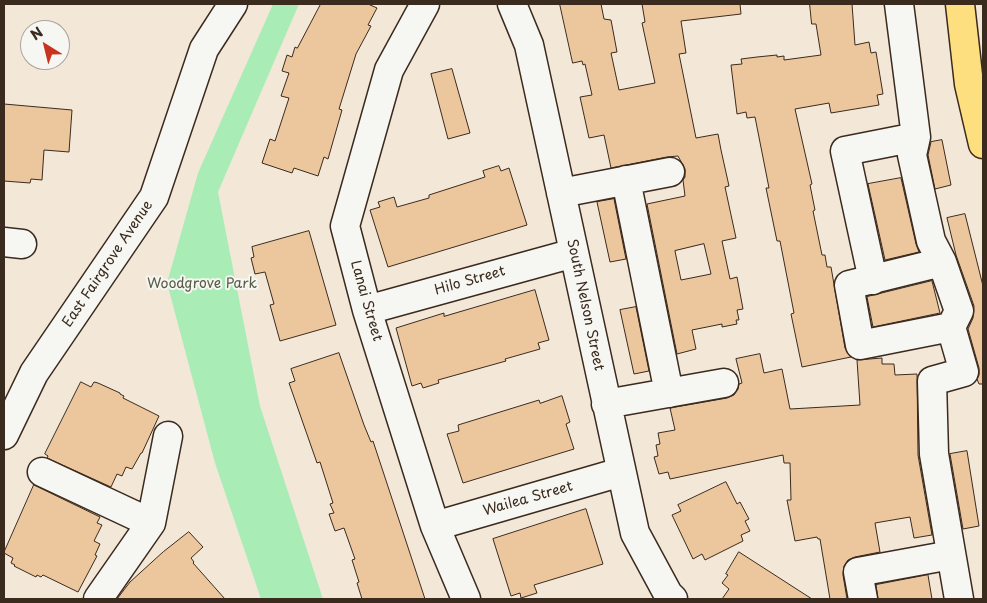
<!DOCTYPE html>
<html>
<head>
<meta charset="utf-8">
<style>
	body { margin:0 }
	#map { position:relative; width:987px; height:603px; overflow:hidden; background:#f3e8d8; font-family:"Playpen Sans",sans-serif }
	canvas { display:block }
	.frame { position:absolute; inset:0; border:5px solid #3b2a1e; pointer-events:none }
	.north { position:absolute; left:20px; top:20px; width:50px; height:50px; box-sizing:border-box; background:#f6f6f2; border:1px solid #aba49d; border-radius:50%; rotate:324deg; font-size:14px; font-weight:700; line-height:20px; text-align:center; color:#3b2a1e }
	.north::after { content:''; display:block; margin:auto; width:18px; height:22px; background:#c8321e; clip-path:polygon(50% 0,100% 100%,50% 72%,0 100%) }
</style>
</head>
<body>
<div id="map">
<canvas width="987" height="603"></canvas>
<div class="frame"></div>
<div class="north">N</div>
</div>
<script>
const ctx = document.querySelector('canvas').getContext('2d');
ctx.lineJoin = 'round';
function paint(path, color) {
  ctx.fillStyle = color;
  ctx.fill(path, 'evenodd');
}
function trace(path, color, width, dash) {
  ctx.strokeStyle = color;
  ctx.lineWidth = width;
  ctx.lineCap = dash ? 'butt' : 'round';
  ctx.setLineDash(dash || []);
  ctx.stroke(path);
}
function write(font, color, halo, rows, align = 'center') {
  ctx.font = font + ' "Playpen Sans",sans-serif';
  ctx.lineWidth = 4;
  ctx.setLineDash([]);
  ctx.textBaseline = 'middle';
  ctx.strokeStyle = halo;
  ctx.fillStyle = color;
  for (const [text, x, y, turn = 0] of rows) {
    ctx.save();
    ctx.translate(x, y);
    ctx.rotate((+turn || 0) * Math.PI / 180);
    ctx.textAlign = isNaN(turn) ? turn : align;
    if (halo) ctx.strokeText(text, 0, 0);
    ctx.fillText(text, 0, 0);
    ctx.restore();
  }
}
const green = new Path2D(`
	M273,4h26l-81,188 42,214 63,193h-62l-46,-136 -48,-180 31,-110z`);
const building = new Path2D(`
	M321,4h47l9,4 -9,17 3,1 -15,28 -17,55 3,1 -14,49 -4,-2 -6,19 -24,-8 -2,5 -30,-10 8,-24 5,2 14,-43 -8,-2 8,-23 -7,-2 5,-16 5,2 3,-10 2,1z
	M560,4h41l3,15 7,1 6,32 -6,1 8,37 36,-7 -13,-60 3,-1 -3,-18h98l1,10 -60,7 5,32 -7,1 17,84 22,-4 3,16 8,36 -4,1 11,51 -14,3 8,38 7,-2 6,32 -6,1 2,10h-3l1,4 -15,3v-3l-30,6 4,19 -19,5 -30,-150 38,-8 -2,-16 2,-3v-8l-7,-13 -11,1 -56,11 -7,-33 -15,3 -9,-41 12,-2 -7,-31 -2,1 -1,-4 -9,2zM704,244l7,30 -30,6 -6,-29z
	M810,4h42l3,41 14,-3 2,11 5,-1 7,42 -6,1 2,10 -48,8 -2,-10 -34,6 17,75 -2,1 5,25 -2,1 9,44h3l2,12h4l14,81 6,9 -49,10 -11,-53 3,-1 -14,-72h-3l-11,-53h3l-14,-71 -8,1 -1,-6 -9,2 -6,-49 11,-1 -1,-5 16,-2 20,-2v2l7,-1v4l37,-5 -5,-31h-4z
	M452,69l18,64 -22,6 -17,-65z
	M4,104l68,6 -3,42 -25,-2 -2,30 -11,-1 -1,4 -26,-2z
	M942,140l9,45 -16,4 -7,-34 3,-13z
	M499,166l2,5 8,-3 18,57 -139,42 -18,-57 10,-3 -2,-5 16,-5 3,10 32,-9v-3l56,-18 -2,-6z
	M901,178l15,66 3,8 -34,8 -17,-76z
	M614,199l12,60 -16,3 -13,-60z
	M965,214l18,72v98h-4l-2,-5 2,-4v-7l-11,-39 5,-11 1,-12 -18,-51 -9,-37z
	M309,231l27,94 -56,16 -10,-36 4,-1 -9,-32 -10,2 -4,-16 3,-1 -2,-10z
	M932,281l8,32 -67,14 -6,-30z
	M535,290l14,50 -11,3 2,6 -35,10 1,2 -68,19 1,3 -16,5 -2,-5 -9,3 -16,-58 48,-15v3z
	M636,307l13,64 -15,3 -14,-64z
	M339,353l25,72 7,17 2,-1 52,158h-63l-5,-16 2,-1 -7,-22 3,-1 -11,-31 -9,3 -6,-17 5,-1 -4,-9 3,-1 -13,-41 -3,1 -28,-80 6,-2 -4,-12z
	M760,354l4,19 18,-4 8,40 70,-4 -3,-45 25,-2v6h12l1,11 22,-1 1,81 14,80 -18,3 -4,-21 -35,6 5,29 -25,5 -7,3 -4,6 -1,9 4,24h-17l-10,-60h-2l-1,-2 -22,4 -8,-41h4l-1,-37h-6l-1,-8 -113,24 -2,-7 -9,2 -5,-17 4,-1 -2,-11 4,-1 -2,-11 17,-3 -5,-22 57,-10 7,-3 4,-6 1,-5 3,-1 -6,-24z
	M81,382l10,5 3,-5 4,1 22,10v1l4,2 -1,2 36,18 -17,37h-1l-9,16 -6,-2 -4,9 -5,-2 -6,13 -64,-29 1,-2 -3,-2z
	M562,396l8,26 -4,2 8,25 -111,34 -16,-49 12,-3 -1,-6 81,-25 1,3z
	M967,451l12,75 -16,3 -13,-75z
	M726,482l11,22 3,-2 9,17 -4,2 5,10 -9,4 2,6 -38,19 -3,-6 -9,5 -21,-44 9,-4 -3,-6z
	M34,485l66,32 -3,6 5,2 -8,16 6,3 -5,11 2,1 -19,36 -35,-17 -2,2 -4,-2 -1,2 -22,-11 1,-1 -4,-2 2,-5 -9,-5z
	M586,509l17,55 -69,21 3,8 -16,5 -1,-5 -9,3 -18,-57z
	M189,532l14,15 -12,11 3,4 -1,1 32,36h-108l13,-17 33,-30z
	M739,552l73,47h-90l7,-10 -7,-6 6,-8 -2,-1z
	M928,575l4,24h-54l-2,-14z`);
const minor = new Path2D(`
	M425,4l-36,66 -44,156 22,84 68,216 31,73
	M512,4l17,41 106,488 33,61 5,5
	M899,4l17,133 -4,18 19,86 11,21 17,49 -8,16 13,45 -32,9 2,73 25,145
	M626,180l43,213
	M561,193l109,-21
	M4,242l18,2
	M942,262l-93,23 11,60 91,-18
	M873,280l-28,-129 71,-14
	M367,310l207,-57
	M606,404l118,-21
	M4,435l30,-62 120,-176 50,-148 29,-45
	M42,472l109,51
	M435,526l186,-54
	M98,599l53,-76 17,-87
	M863,599l-5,-27 93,-17`);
const major = new Path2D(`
	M960,4l9,80 14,60`);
const streetNames = [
	["East Fairgrove Avenue",108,264,-56],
	["Hilo Street",470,281,-16],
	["Lanai Street",366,301,74],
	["South Nelson Street",585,305,78],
	["Wailea Street",528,499,-16]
];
const parkNames = [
	["Woodgrove Park",202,284]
];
paint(green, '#aaecb6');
paint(building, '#ecc69c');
trace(building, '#3b2a1e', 1);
trace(minor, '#3b2a1e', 31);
trace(major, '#3b2a1e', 31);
trace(minor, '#f6f6f2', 28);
trace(major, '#fedf80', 28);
write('14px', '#3b2a1e', '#f6f6f2', streetNames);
write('14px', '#575a44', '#f6f6f2', parkNames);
</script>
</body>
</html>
